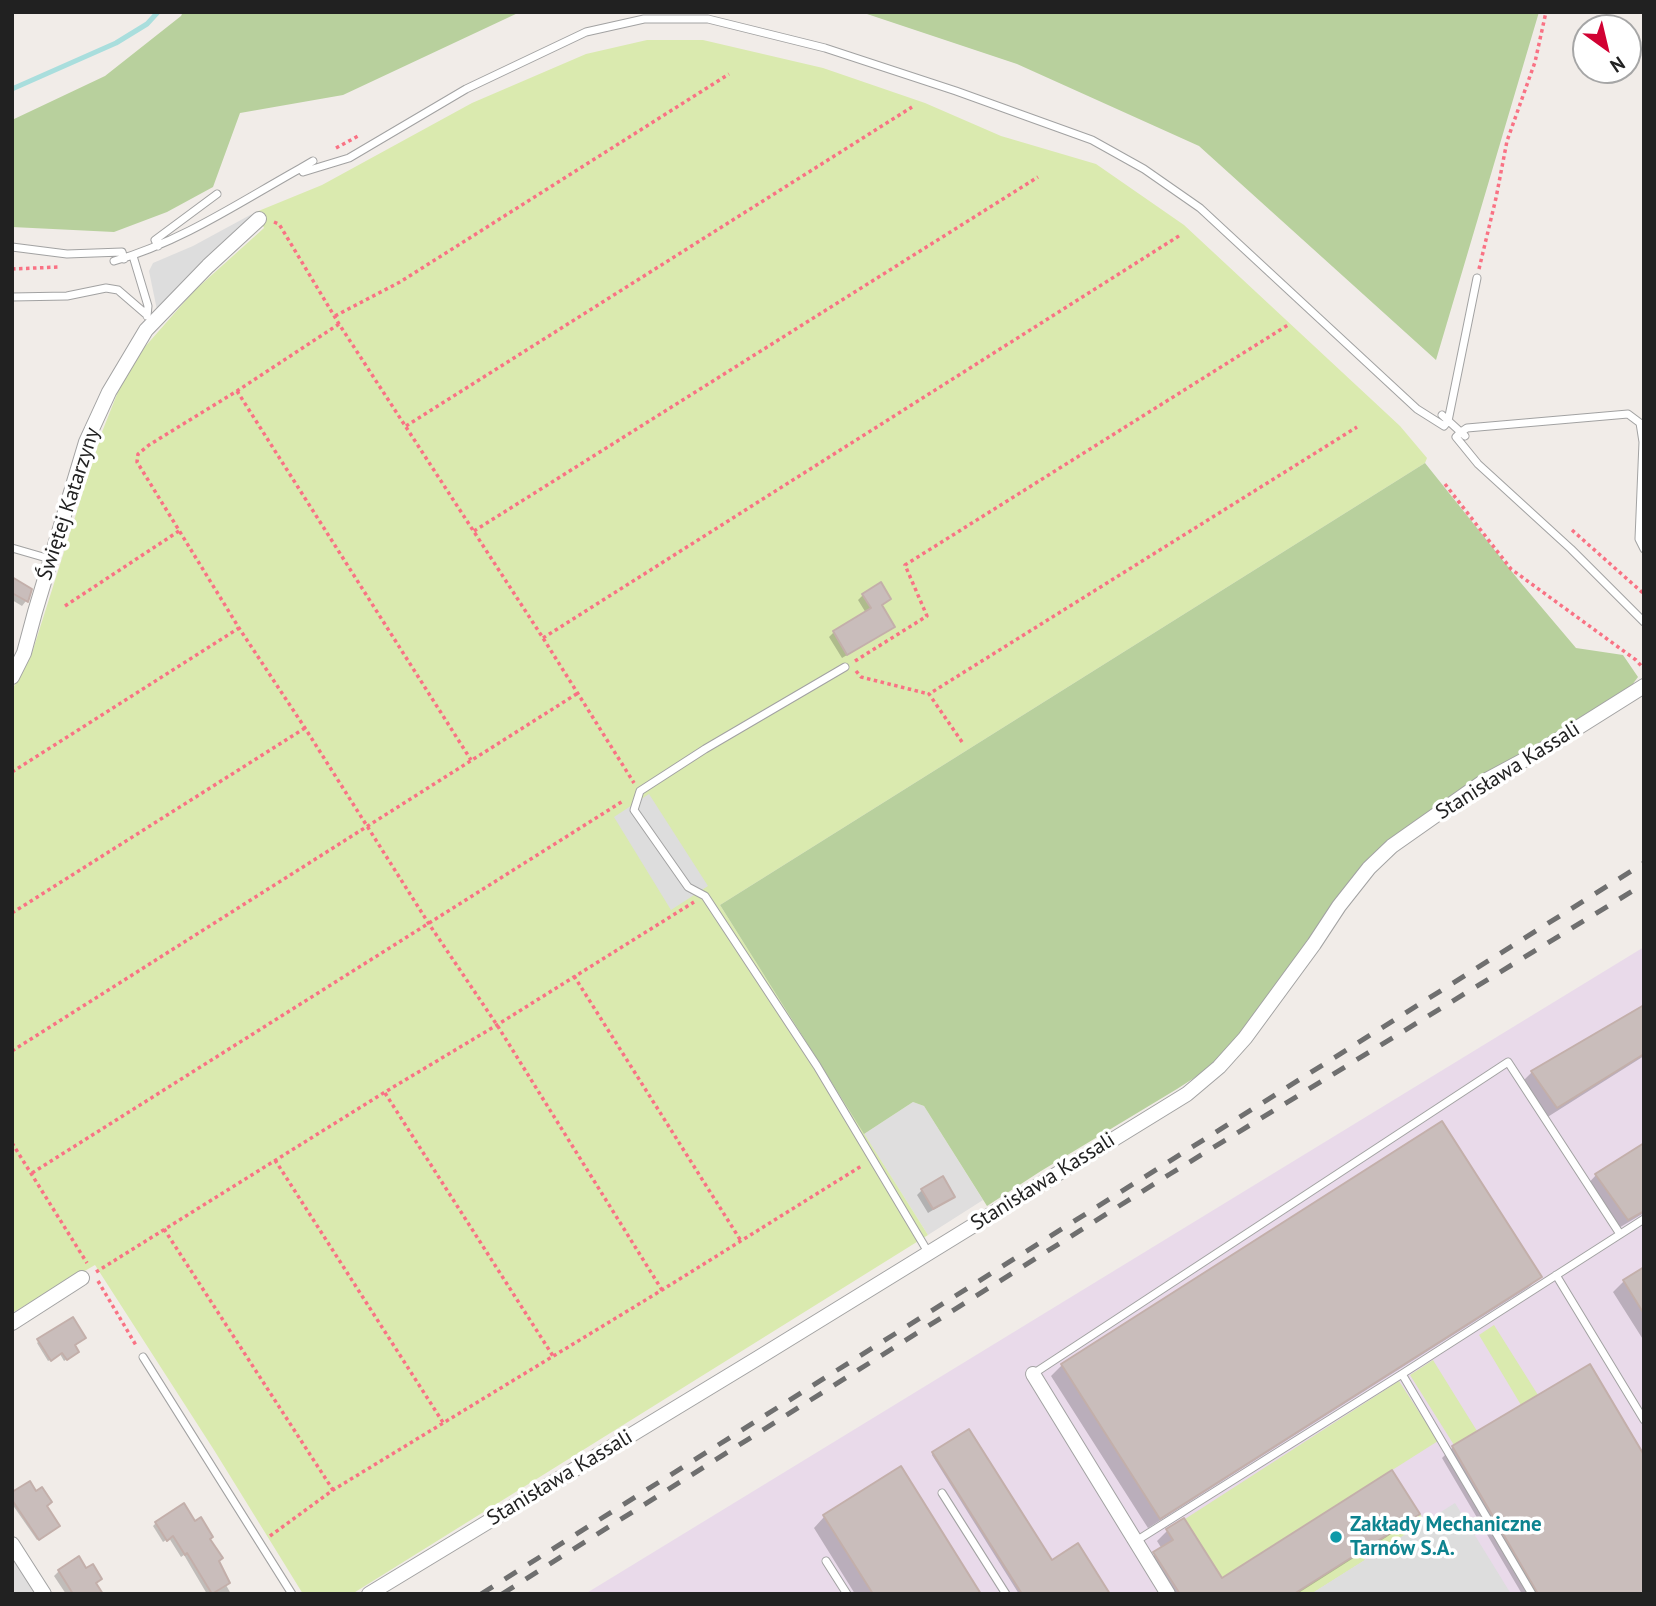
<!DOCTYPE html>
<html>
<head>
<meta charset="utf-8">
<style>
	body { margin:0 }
	#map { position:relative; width:1656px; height:1606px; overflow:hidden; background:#f1ece8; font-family:"PT Sans",sans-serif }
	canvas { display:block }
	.frame { position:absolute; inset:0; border:14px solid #212121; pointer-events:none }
	.north { position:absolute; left:1572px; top:14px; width:70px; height:70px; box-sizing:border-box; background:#fff; border:2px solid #a6a6a6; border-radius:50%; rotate:146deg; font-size:19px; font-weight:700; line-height:28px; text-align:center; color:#212121 }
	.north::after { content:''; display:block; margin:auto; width:24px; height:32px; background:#d10233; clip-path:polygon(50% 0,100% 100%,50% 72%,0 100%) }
</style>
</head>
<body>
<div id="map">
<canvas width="1656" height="1606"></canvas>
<div class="frame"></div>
<div class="north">N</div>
</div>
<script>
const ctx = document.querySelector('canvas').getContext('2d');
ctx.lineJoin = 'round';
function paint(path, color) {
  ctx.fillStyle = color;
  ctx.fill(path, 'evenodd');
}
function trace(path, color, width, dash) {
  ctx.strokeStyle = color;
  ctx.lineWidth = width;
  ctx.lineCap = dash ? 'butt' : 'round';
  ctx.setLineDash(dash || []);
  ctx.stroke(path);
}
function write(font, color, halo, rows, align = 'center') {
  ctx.font = font + ' "PT Sans",sans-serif';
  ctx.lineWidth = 7;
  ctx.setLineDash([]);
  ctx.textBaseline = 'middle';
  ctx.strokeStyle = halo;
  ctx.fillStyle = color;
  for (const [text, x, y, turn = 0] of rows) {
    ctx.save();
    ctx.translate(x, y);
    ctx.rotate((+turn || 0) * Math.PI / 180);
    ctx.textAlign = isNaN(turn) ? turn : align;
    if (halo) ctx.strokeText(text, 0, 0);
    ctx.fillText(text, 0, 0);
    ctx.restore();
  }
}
const residential = new Path2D(`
	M913,1102l11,4 59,94 -55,35 -64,-101z
	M12,1544l32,50h-32z`);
const industrial = new Path2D(`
	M1644,947v647h-1059z`);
const grass = new Path2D(`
	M647,40h56l120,28 102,35 76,33 95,28 88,61 216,201 27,32 -2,5 -705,442 208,330 -576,359h-49l-89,-144 -119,-185 -83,48v-623l19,-34 71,-224 19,-48 22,-35 51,-58 70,-63 -8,-16 66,-27 150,-82 114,-49z
	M1494,1325l44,70 -17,10 -42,-70z
	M1433,1360l44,71 -23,14 -44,-70z
	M1399,1381l39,60 -216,137 -37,-59z
	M1420,1514l5,8 -49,31 -5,-8z
	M1360,1552l5,8 -54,34h-17z`);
const forest = new Path2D(`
	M183,12h337l-177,83 -103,18 -27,74 -46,25 -53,20 -102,-5v-107l93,-44 76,-60z
	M861,12h678l-103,348 -237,-214 -182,-82z
	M1425,463l96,120 55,65 47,7 15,22 -6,8 -94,59 -46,27 -96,64 -84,100 -74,103 -27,29 -34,22 -136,82 -54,35 -63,-100 -11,-4 -49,32 -144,-229z`);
const parking = new Path2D(`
	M252,214l3,4 -98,92 -8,-39 4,-8 40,-17z
	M649,794l59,92 -37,24 -57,-93z
	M1455,1503l56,91h-200l114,-72z`);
const shadow = new Path2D(`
	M12,579l18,10 -4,12 -4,5 -10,-6z
	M863,595l26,4 -8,7 12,20 -5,5 -46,27 -13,-21 5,-5 32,-19 -8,-13z
	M1644,1019v37l-98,62 -25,-35 11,-11z
	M1644,1145v68l-27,16 -31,-43 10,-11z
	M922,1190l31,6 -5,5 -20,12 -11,-18z
	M1644,1269v72l-31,-49 11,-11z
	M1540,1277l-11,10 -381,241 -97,-152 11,-11z
	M39,1341l36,13 -11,7 -4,-7 -12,7 -11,-18z
	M1589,1366l55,228h-122l-80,-136 11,-11z
	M933,1453l118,109 56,32h-88l-87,-139z
	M12,1494l33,12 11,22 -19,12 -25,-36z
	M1418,1513l-11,11 -110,70h-134l-19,-30 18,-15 -5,-8 10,-10 55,49z
	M824,1517l155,77h-124l-41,-66z
	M156,1523h39l13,16 18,46 5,9h-24l-23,-39 -3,2 -12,-19 -6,4 -10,-16z
	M59,1571l41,8 -5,6 1,9h-30l-12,-18z`);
const stream = new Path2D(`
	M12,89l104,-46 31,-19 11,-12`);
const building = new Path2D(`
	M12,577l20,12 -4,13 -16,-9z
	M881,582l10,17 -9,6 13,22 -48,28 -14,-24 38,-23 -9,-14z
	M1644,1005v49l-87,54 -26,-37z
	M1442,1121l100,156 -382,242 -99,-155z
	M1644,1143v68l-16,9 -33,-46z
	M943,1176l12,21 -22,12 -12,-20z
	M1644,1267v47l-21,-34z
	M73,1317l13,21 -11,7 4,7 -12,8 -5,-7 -11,8 -14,-22z
	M1590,1364l54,91v139h-106l-86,-148z
	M969,1429l83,131 26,-17 32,51h-88l-90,-142z
	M901,1466l80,128h-108l-50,-79z
	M1392,1470l28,44 -126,80h-114l-27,-42 20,-12 -7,-11 18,-11 38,60z
	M30,1481l6,10 6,-4 10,15 -5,4 13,20 -21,14 -27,-40v-8z
	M184,1503l11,18 6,-4 12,20 -3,2 13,19 -4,3 11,22 -18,11 -25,-41 -2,2 -12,-19 -6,5 -12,-19z
	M79,1556l7,12 7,-4 9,15 -6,4 7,11h-30l-15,-24z`);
const path = new Path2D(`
	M336,148l24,-13
	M274,222l5,2 60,100 204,314 91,145
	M12,269l47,-2
	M1479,269l17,-71 11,-57 28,-79 11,-50
	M335,316l65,-34 329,-208
	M339,324l-102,67 -88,54 -11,9 -1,8 102,166 66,100 124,196 68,101 165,265
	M237,391l234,369
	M406,426l506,-319
	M1445,484l66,85 125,91 8,9
	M1572,530l72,64
	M474,531l564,-354
	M65,606l114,-75
	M543,638l639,-404
	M855,661l72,-45 -22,-51 383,-240
	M856,671l5,6 68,17
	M962,742l-33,-48 428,-267
	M12,772l227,-144
	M12,913l293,-185
	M574,976l167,265
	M12,1051l566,-358
	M385,1093l168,263
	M12,1143l75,120
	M275,1160l169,264
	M32,1173l591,-372
	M164,1229l169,261
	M96,1272l289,-180 112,-67 197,-123
	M98,1281l39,66
	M270,1536l63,-46 329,-200 201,-125`);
const lane = new Path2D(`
	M301,168l12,-7
	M158,246l-3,-6 62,-46
	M12,247l55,7 55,-2 2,7
	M133,256l15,50 -1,10
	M114,261c67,-19 126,-59 187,-93l2,4 46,-14 117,-69 120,-57 58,-13h64l117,29 131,43 136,49 52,29 56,39 217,201 27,17 4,-5 29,-143
	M12,297l55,-1 39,-8 12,2 29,25
	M1442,415l23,21
	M12,548l38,11
	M1644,549l-5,-10 4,-97 -3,-19 -12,-9 -161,14 -6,4 -5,5 22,27 93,85 73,73
	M845,667l-140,82 -65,42 -6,19 54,77 17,9 112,170 111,186
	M1556,1275l88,145
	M143,1357l149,237
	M1033,1374l475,-312 112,172
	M1402,1374l130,220
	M942,1493l64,101
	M1136,1541l266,-167 242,-155
	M826,1561l21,33`);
const street = new Path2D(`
	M12,677l12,-24 11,-41 51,-170 23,-50 37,-62 62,-64 51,-47
	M12,1323l70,-45
	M1033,1374l135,220
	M12,1544l32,50
	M369,1594l389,-236 429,-264 32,-27 26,-29 69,-94 25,-38 30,-38 23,-22 91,-64 56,-30 105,-66`);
const rail = new Path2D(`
	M481,1594l1163,-731
	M502,1594l668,-420 474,-290`);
const markers = [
	[1336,1537,7,"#0f9aa8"]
];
const streetNames = [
	["Świętej Katarzyny",69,504,-72],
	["Stanisława Kassali",1508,771,-32],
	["Stanisława Kassali",1043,1182,-32],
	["Stanisława Kassali",560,1478,-31]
];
const cultureNames = [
	["Zakłady Mechaniczne",1350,1525],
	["Tarnów S.A.",1350,1549]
];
paint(residential, '#dfdede');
paint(industrial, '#e9daea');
paint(grass, '#daeaaf');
paint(forest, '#b8d09d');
paint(parking, '#ddd');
paint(shadow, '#0003');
trace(stream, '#a9dedd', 5);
paint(building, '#c9bdbb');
trace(building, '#c3afaa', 2);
trace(lane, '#a2a2a2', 9);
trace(street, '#a2a2a2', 16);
trace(path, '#f97284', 3.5, [3.5, 3.5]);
trace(lane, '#fff', 7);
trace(street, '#fff', 14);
trace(rail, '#6f6f6f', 5, [14, 14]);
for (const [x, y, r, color] of markers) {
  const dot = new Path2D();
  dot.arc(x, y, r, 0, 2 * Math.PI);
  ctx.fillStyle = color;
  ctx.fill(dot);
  trace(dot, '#fff', 2.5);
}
write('21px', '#212121', '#fff', streetNames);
write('bold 21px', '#0d838f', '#fff', cultureNames, 'left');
</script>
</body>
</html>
